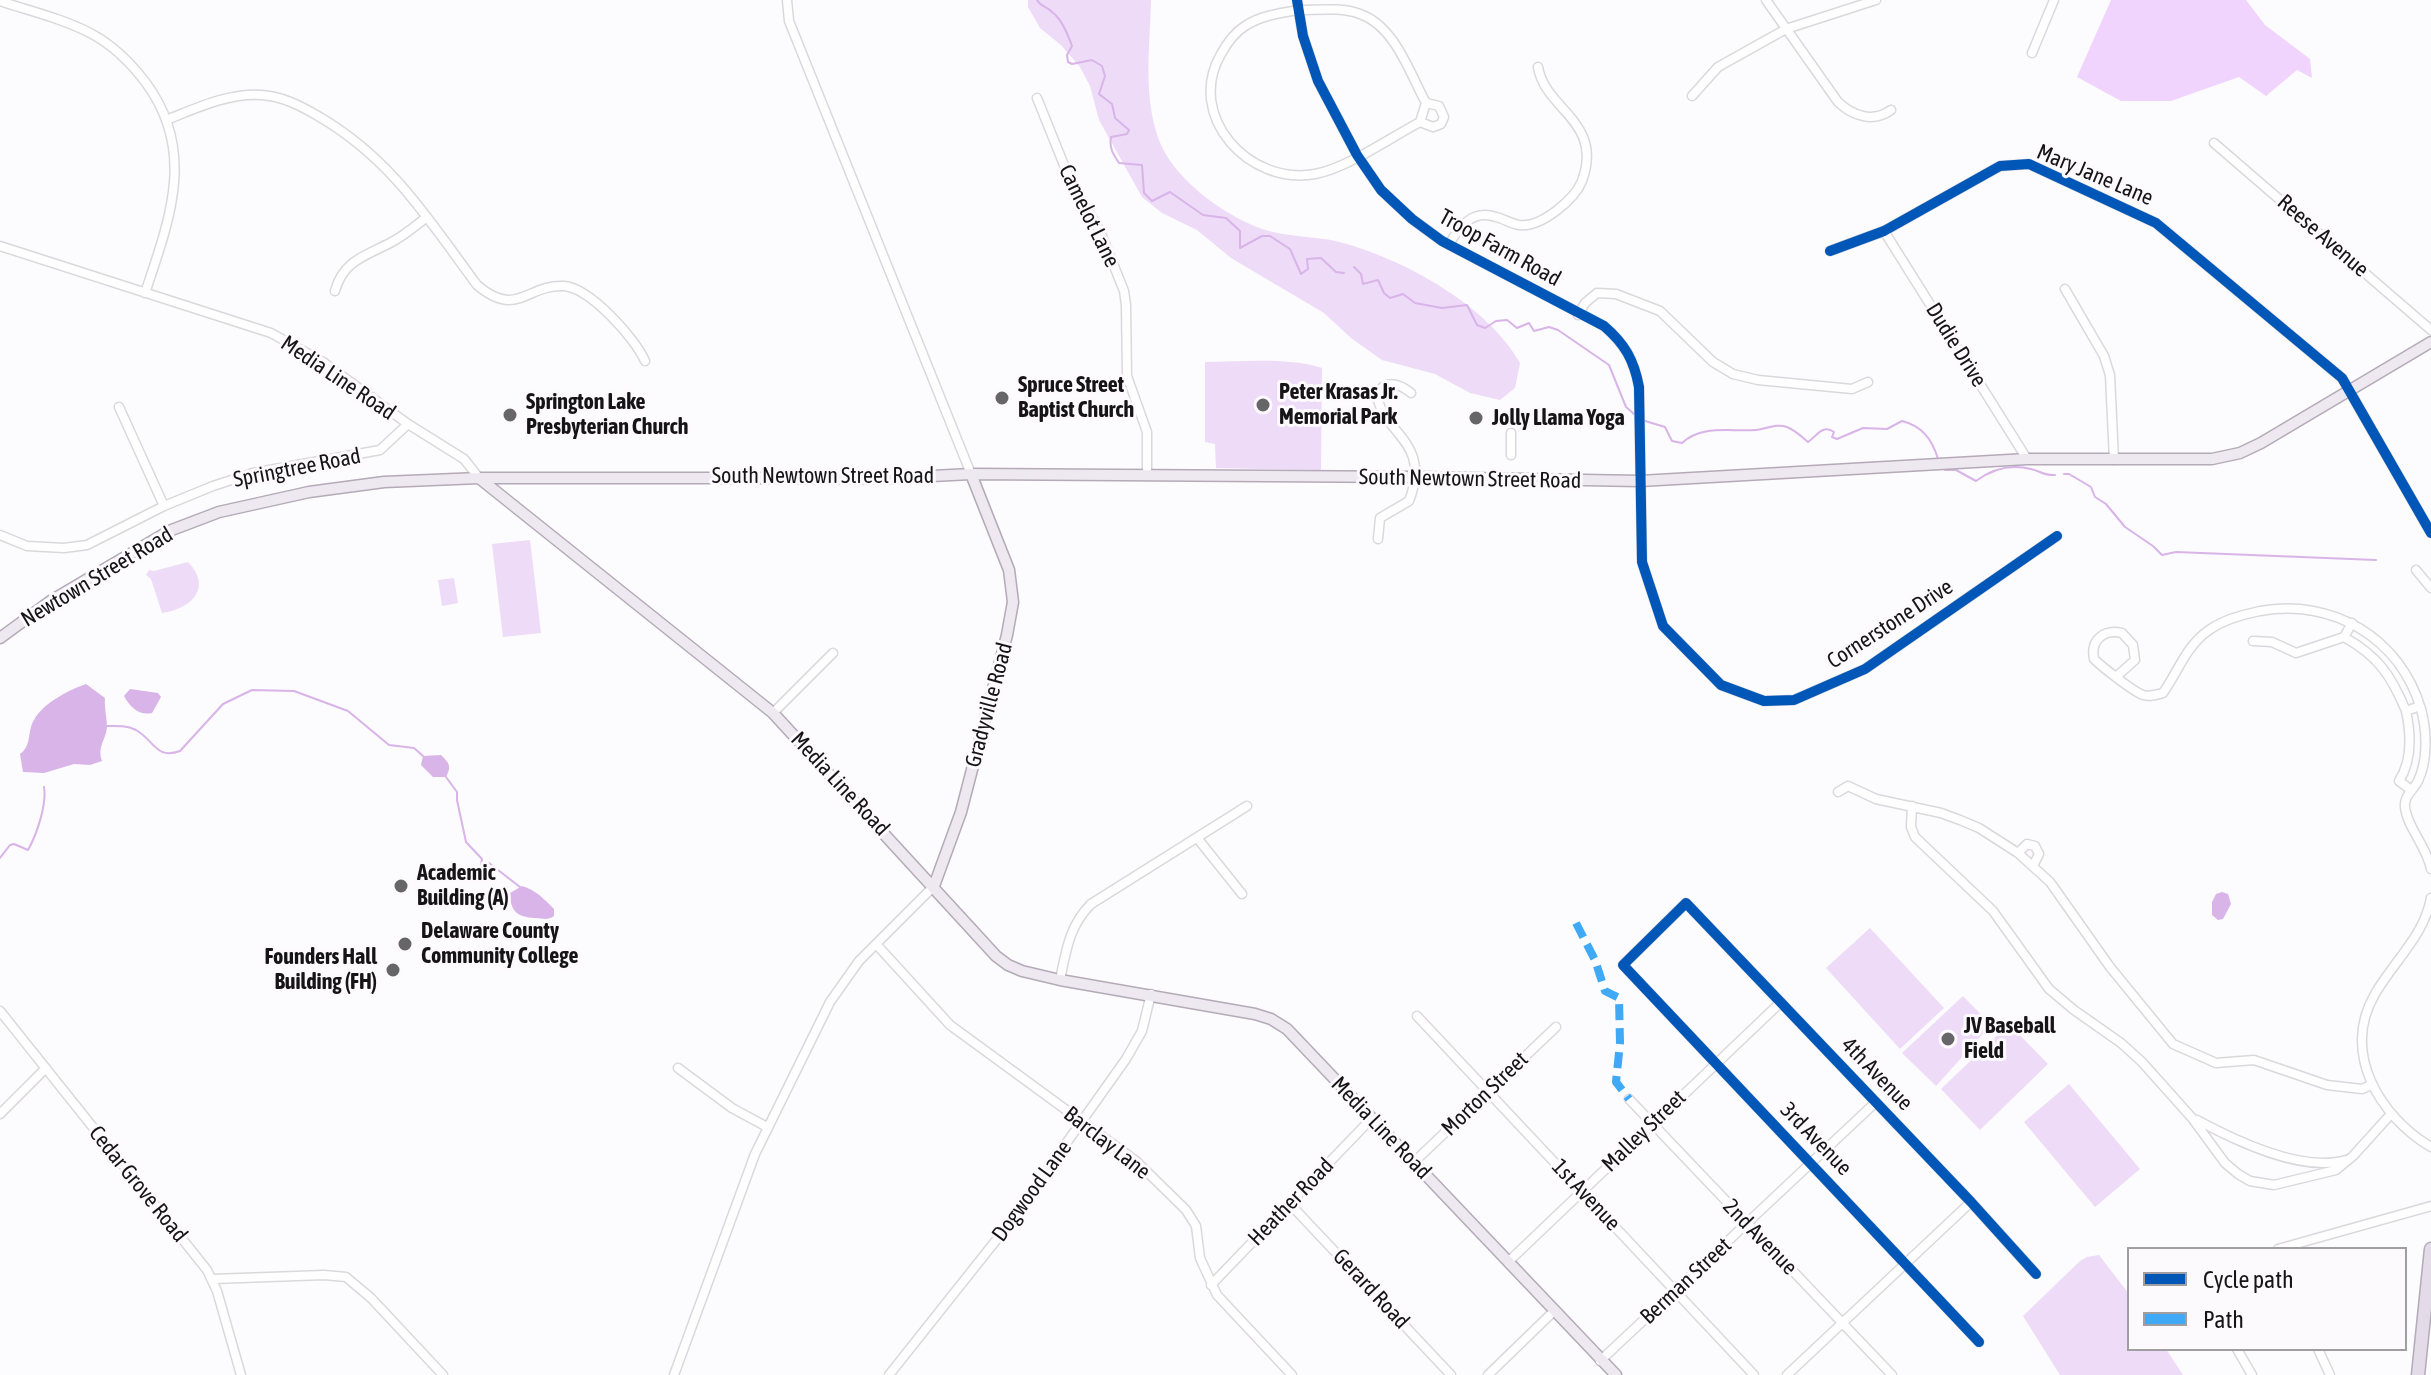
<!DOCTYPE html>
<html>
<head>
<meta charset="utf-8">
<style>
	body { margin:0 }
	#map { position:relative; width:2431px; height:1375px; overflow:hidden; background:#fcfbfd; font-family:"Asap Condensed",sans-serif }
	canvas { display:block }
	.legend { position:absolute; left:2127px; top:1247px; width:280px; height:104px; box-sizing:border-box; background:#fdfafe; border:2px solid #a19ea2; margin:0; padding:10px 14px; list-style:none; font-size:24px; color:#161417 }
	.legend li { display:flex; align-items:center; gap:16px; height:40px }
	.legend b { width:40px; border:2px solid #a19ea2 }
</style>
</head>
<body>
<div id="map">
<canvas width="2431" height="1375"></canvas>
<ul class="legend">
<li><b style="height:10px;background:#0057b8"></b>Cycle path</li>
<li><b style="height:10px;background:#3fa9f5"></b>Path</li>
</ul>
</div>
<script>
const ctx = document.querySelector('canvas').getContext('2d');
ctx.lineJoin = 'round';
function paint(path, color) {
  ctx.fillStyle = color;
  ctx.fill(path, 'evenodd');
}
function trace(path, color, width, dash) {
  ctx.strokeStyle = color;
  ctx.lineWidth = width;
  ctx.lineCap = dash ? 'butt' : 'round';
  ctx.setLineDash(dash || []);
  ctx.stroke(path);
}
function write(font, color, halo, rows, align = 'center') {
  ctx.font = font + ' "Asap Condensed",sans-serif';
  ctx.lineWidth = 6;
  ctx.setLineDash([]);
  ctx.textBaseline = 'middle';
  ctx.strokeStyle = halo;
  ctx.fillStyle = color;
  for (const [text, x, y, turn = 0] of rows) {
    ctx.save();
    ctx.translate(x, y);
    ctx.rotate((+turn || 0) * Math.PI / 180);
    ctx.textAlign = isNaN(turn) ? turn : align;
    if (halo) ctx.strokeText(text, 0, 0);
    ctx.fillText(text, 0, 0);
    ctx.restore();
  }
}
const green = new Path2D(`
	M1028,0h123c-1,48 -9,100 10,145 17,38 69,75 108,86 25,7 53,5 78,13 61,18 141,62 173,119l-5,25 -15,12 -30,-7 -35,-19 -53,-14 -31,-22 -27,-25 -93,-55 -34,-28 -35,-17 -20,-16 -43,-77 -9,-34 -10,-19 -19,-22 -21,-17 -12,-21z
	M1205,362c38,0 81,-5 117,6l-1,102 -105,-2 -1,-24 -10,-2z
	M530,540l11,93 -38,4 -11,-93z
	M188,562c25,26 3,47 -26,51l-11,-34 -5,-4 3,-5 5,1z
	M454,578l4,25 -16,3 -4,-26z
	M1870,928l74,80 -44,41 -74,-81z
	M1963,996l28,29 -55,61 -34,-33z
	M2009,1024l39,40 -68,66 -39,-41z
	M2069,1084l71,85 -45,38 -71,-85z
	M2099,1255l30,39v55h37l17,26h-123l-37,-59 57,-55 7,-4z`);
const forest = new Path2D(`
	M2111,0h135l19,25 45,34 2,19 -15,-8 -31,26 -27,-19 -68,24h-50l-44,-24z`);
const water = new Path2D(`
	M86,684l19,14c-1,10 2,19 2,29 -1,13 -10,19 -5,34l-12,4 -16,-1 -30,9 -21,-1 -3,-18c12,-8 7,-23 14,-34 9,-17 35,-30 52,-36z
	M130,689l28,4 3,4 -9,16c-13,3 -22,-6 -28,-17z
	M441,755c8,8 11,11 5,22h-13l-12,-12 2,-9z
	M522,886c14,4 22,13 32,23v7c-7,5 -11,2 -19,2 -18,-1 -25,-7 -25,-25z
	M2222,892l6,2 3,10 -8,15 -5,1 -6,-5v-13l4,-8z`);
const stream = new Path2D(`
	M1037,0c4,7 9,6 15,12 10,7 16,23 20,34l-5,9 1,7 4,2 20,-4 10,6 3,10 -6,18 13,10 3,14 14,12 -2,4 -16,3c-2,11 2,17 8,26l23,2 2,28 8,8 18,-9 33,23 23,3 14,13v17l22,-12h8l20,13 11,25 7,-5 -1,-10 14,-1 15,14 8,1
	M1354,267l7,7 2,10 15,-4 6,13 6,5 13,-4 12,9 27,5 25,-3 10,20 8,3 11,-7 11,-1 10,8 12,-5 5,8 15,-4 9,3 51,35 17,42 8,7
	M1642,420l23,7 7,14 10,2c20,-19 49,-11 74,-13 11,-1 20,-7 31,-3 8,3 15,10 21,15 9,-6 14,-18 26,-10l-2,5 5,2 26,-11 24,1 15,-8c20,5 30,18 36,38
	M1945,470h11l20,11c16,-12 35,-17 55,-12 9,2 14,7 24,6
	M2064,474h5l22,13 4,10 11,7 19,23 28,19 9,9 14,-3 200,8
	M104,726c11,0 22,-1 32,4 18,10 20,30 44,21l43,-47 29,-14 42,1 54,20 41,34 25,3 9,8
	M446,777l11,15v8l9,42 16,17 -1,6 4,3 4,-5 31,24
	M0,858l10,-13 4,-1 14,6c9,-16 19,-46 16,-63`);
const minor = new Path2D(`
	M787,0l2,21 182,453
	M1297,0l6,36 15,45 39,74 24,35 31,29 30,22 162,85c21,18 30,34 35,61l3,175 21,64 58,59 43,16 30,-1 71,-31 192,-133
	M1766,0l72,102c15,14 35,21 53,8
	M0,1c30,10 64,18 92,33 22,12 39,29 54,49 51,69 23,138 -1,210
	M1298,10c20,0 43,-3 62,4 35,12 50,60 66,89l-6,19c-30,16 -73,46 -105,52 -66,12 -130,-58 -94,-120 6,-11 13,-21 24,-28 15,-10 35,-13 53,-16z
	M2032,53l22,-53
	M1692,96l26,-29 68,-38 90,-29
	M1037,98l33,82 30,51 24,60 2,14 1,71 20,56v44
	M166,120c31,-12 62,-27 95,-25 21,1 40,11 57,21 74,43 110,103 159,169 40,34 50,-1 87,1 26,2 71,52 81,75
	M1420,122l13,5 8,-3 3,-7 -5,-11 -13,-3
	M2214,143l217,187
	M1884,231l143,228
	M1449,245c10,-19 24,-36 47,-28 8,2 16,7 23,8 22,3 56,-26 63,-44 22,-60 -37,-71 -44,-114
	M0,246l271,87 52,29 85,62 56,35 15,19
	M1830,251l54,-20 116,-65 29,-2 127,59 186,155 89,155
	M2065,289l39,67 6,19 4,85
	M335,291c8,-30 30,-35 55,-48 14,-7 25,-17 37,-26
	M1578,315l7,-12 12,-10 19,1 44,17 53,51 20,12 25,6 94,9 16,-7
	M119,407l45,99
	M1511,455v-22
	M0,535l27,11 37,2 23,-3 77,-39 49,-20 40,-13 127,-23 28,-26
	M1378,539l2,-21 29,-17c24,-62 -29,-67 -32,-108 10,-14 23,-9 34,0
	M2416,570l15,18
	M2352,623l-8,14c34,19 47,38 62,74l14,-5
	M2253,641l19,1 24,11 48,-16
	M2117,676l18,-16 -2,-15 -11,-12c-18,-4 -32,7 -28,26 8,8 40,33 49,36 7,2 13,0 20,-2 16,-23 23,-47 46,-63 16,-11 33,-15 51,-19 73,-13 140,27 161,98 6,22 7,51 -3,72 -5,10 -14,14 -13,26 2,20 22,40 26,62
	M2406,711c5,23 6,50 -7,70l12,9
	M773,713l60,-60
	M1838,792l10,-6 28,13 65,14 19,7 19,8 39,25 32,29 60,85 63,77 43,19 38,-3 73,25 35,4 9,-4
	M1912,806l-1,21 4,10 78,74 56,78 25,21 47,33 21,19 50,56 33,45 13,11 12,7 24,4 62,-15 17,-14 38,-42
	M1198,839l44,55
	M2018,853l9,-9 8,2 4,8 -6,12
	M2431,898c-7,38 -37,63 -56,96 -34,58 4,122 56,153
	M876,944l74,81 186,136 50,49 10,16 4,32 17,37 75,80
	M1060,980c6,-29 9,-54 31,-76l156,-98
	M0,1011l207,259 10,21 24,84
	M1417,1016l337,359
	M678,1068l54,40 35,19
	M1629,1099l263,276
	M0,1114l46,-46
	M2197,1120c39,21 105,53 149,40
	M1414,1162l142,-135
	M1290,1204l161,171
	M2278,1249l153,-43
	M1508,1262l273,-260
	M213,1279l111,-4 22,2 25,21 72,77
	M1211,1285l161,-167
	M1979,1342l-356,-377 63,-62 285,299 65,72
	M2237,1349l15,26
	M2318,1349l12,26
	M1600,1361l276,-259
	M674,1375l81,-221 75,-152 29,-41 75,-75
	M889,1375l120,-151 117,-165 16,-28 9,-37
	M1488,1375l66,-64
	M1787,1375l184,-173`);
const major = new Path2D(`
	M479,478l294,235 223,243 12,9 14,6 38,9 195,34 16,5 16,10 329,346
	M0,638l52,-38 117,-69 50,-19 90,-20 75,-10 95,-4h414l78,-4 443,3 226,4 387,-22h185l28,-6 21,-10 170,-101
	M934,886l27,-74 46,-177 6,-33 -4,-32 -38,-96`);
const highway = new Path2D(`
	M2418,1375l13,-126`);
const quiet = new Path2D(`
	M1576,923l19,37 10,31 14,7 1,45 -4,39 13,17`);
const cycleway = new Path2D(`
	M1297,0l6,36 15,45 39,74 24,35 31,29 30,22 162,85c21,18 30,34 35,61l3,175 21,64 58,59 43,16 30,-1 71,-31 192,-133
	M1830,251l54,-20 116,-65 29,-2 127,59 186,155 89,155
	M1979,1342l-356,-377 63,-62 285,299 65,72`);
const markers = [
	[1002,398,8,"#666568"],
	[1263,405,8,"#666568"],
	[510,415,8,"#666568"],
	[1476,418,8,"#666568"],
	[401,886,8,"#666568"],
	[405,944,8,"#666568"],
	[393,970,8,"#666568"],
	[1948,1039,8,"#666568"]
];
const streetNames = [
	["Mary Jane Lane",2095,175,23],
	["Camelot Lane",1089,216,64],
	["Reese Avenue",2323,236,41],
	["Troop Farm Road",1500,248,29],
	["Dudie Drive",1956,345,58],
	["Media Line Road",338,378,34],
	["Springtree Road",297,468,-11],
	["South Newtown Street Road",823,476],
	["South Newtown Street Road",1470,479,1],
	["Newtown Street Road",97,577,-31],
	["Cornerstone Drive",1890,624,-33],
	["Gradyville Road",989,705,-75],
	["Media Line Road",840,784,47],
	["4th Avenue",1877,1074,46],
	["Morton Street",1485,1094,-44],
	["Media Line Road",1381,1128,46],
	["Malley Street",1644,1131,-44],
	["3rd Avenue",1816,1139,46],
	["Barclay Lane",1107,1143,38],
	["Cedar Grove Road",138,1184,51],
	["Dogwood Lane",1032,1191,-54],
	["1st Avenue",1586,1195,47],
	["Heather Road",1291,1202,-46],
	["2nd Avenue",1760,1237,46],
	["Berman Street",1686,1281,-43],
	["Gerard Road",1371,1289,47]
];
const poiNames = [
	["Spruce Street",1018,385],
	["Baptist Church",1018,410],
	["Peter Krasas Jr.",1279,392],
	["Memorial Park",1279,417],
	["Springton Lake",526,402],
	["Presbyterian Church",526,427],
	["Jolly Llama Yoga",1492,418],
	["Academic",417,873],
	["Building (A)",417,898],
	["Delaware County",421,931],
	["Community College",421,956],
	["Founders Hall",377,957,"right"],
	["Building (FH)",377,982,"right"],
	["JV Baseball",1964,1026],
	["Field",1964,1051]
];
paint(green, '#eedbf7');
paint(forest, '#f0d4fe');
paint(water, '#d8b4e8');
trace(stream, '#d8b4e8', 2);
trace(minor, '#dad8db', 11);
trace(major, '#b4aab8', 13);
trace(highway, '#b4aab8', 15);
trace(minor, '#fffeff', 8);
trace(major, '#eee8f0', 10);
trace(highway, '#e3dbe7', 12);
trace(quiet, '#3fa9f5', 8, [16, 8]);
trace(cycleway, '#0057b8', 10);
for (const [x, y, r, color] of markers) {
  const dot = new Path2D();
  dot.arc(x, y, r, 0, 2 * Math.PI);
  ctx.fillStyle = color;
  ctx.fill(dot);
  trace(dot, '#fdfafe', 3);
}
write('22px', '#161417', '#fdfafe', streetNames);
write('bold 22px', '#161417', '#fdfafe', poiNames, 'left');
</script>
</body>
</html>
